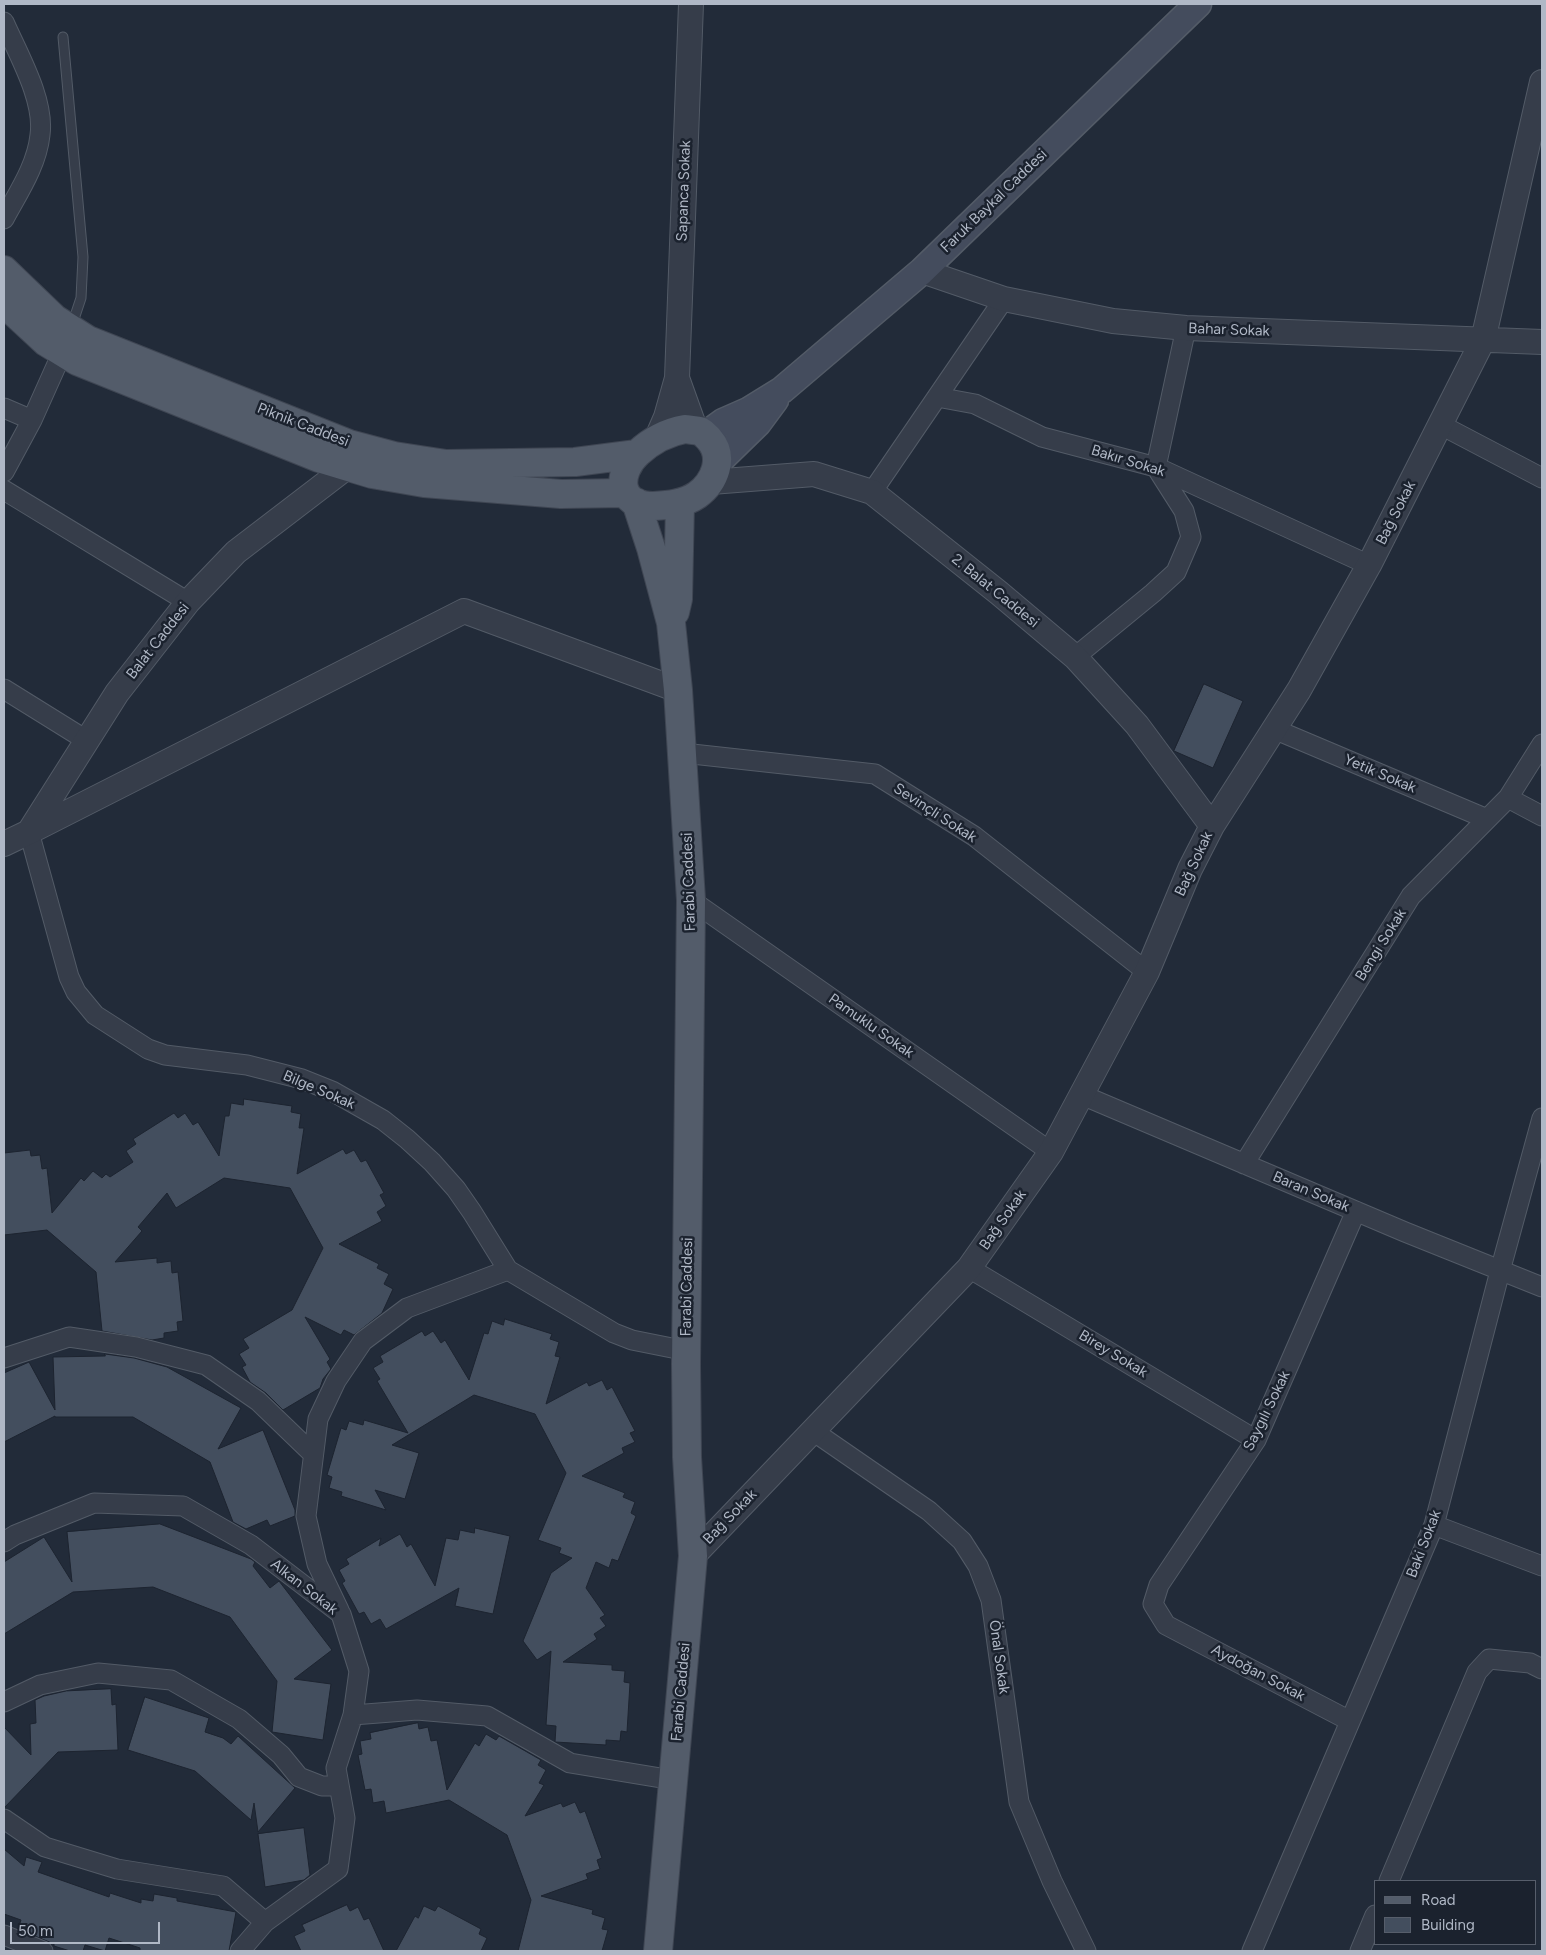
<!DOCTYPE html>
<html>
<head>
<meta charset="utf-8">
<style>
	body { margin:0 }
	#map { position:relative; width:1546px; height:1955px; overflow:hidden; background:#222b39; font-family:Figtree,sans-serif }
	canvas { display:block }
	.frame { position:absolute; inset:0; border:5px solid #b0b8c6; pointer-events:none }
	.legend { position:absolute; left:1374px; top:1880px; width:162px; height:65px; box-sizing:border-box; background:#1b222e; border:1px solid #575e6b; margin:0; padding:6px 9px; list-style:none; font-size:15px; color:#b0b8c6 }
	.legend li { display:flex; align-items:center; gap:10px; height:25px }
	.legend b { width:25px; border:1px solid #575e6b }
	.scale { position:absolute; left:10px; top:1922px; width:150px; height:22px; box-sizing:border-box; border:2px solid #b0b8c6; border-top:0; padding-left:6px; font-size:15px; line-height:18px; white-space:nowrap; color:#b0b8c6; -webkit-text-stroke:4px #1b222e; paint-order:stroke }
</style>
</head>
<body>
<div id="map">
<canvas width="1546" height="1955"></canvas>
<div class="frame"></div>
<ul class="legend">
<li><b style="height:6px;background:#535c6a"></b>Road</li>
<li><b style="height:14px;background:#434e5e"></b>Building</li>
</ul>
<div class="scale">50 m</div>
</div>
<script>
const ctx = document.querySelector('canvas').getContext('2d');
ctx.lineJoin = 'round';
function paint(path, color) {
  ctx.fillStyle = color;
  ctx.fill(path, 'evenodd');
}
function trace(path, color, width, dash) {
  ctx.strokeStyle = color;
  ctx.lineWidth = width;
  ctx.lineCap = dash ? 'butt' : 'round';
  ctx.setLineDash(dash || []);
  ctx.stroke(path);
}
function write(font, color, halo, rows, align = 'center') {
  ctx.font = font + ' Figtree,sans-serif';
  ctx.lineWidth = 5;
  ctx.setLineDash([]);
  ctx.textBaseline = 'middle';
  ctx.strokeStyle = halo;
  ctx.fillStyle = color;
  for (const [text, x, y, turn = 0] of rows) {
    ctx.save();
    ctx.translate(x, y);
    ctx.rotate((+turn || 0) * Math.PI / 180);
    ctx.textAlign = isNaN(turn) ? turn : align;
    if (halo) ctx.strokeText(text, 0, 0);
    ctx.fillText(text, 0, 0);
    ctx.restore();
  }
}
const building = new Path2D(`
	M1204,684l39,17 -30,67 -39,-17z
	M244,1099l48,7 -1,6 10,2 -2,14h5l-7,46 46,-25 3,5 8,-4 7,12 5,-2 18,33 -4,2 6,11 -9,6 5,9 -43,23 40,20 -2,4 12,6 -5,10 9,5 -11,24 -28,22 -10,-5 -3,5 -36,-18 25,42 -3,3 4,7 -8,10 -3,9 -37,22 -17,-17 -16,-11 -8,-15 4,-2 -7,-11 10,-6 -6,-9 49,-29 31,-62 -33,-60 -66,-10 -48,30 -9,-15 -29,34 4,4 -27,31 42,-4v5l14,-2 1,12 6,-1 5,49 -6,1 1,9 -14,2v5l-12,2 -50,-9 -6,-59 -49,-42 -43,5v-82l26,-3 1,6 9,-1 2,14 5,-1 5,45 29,-35 3,3 9,-10 9,7 4,-4 4,3 23,-15 -7,-11 10,-7 -3,-5 41,-26 4,5 7,-5 8,12 5,-3 21,34 6,-40h4l2,-13 12,2z
	M505,1319l47,15 -2,5 9,3 -4,14 5,1 -14,47 41,-22 2,4 13,-6 5,10 5,-3 23,44 -5,2 5,9 -13,6 2,5 -42,23 43,17 -2,4 12,5 -4,11 5,3 -18,45 -6,-2 -3,9 -13,-6 -10,26 19,27 -5,3 6,8 -12,8 3,5 -34,23 49,3v5l13,1 -1,11 6,1 -3,49 -6,-1 -1,10 -14,-1v5l-51,-3 1,-16 -10,-1 5,-74 -14,9 -14,-19 28,-68 21,-15 -13,-5 2,-5 -23,-8 28,-67 -31,-59 -61,-19 -82,50 27,8 -14,46 -30,-9 11,20 -45,-14 1,-4 -13,-4 3,-11 -5,-2 14,-47 5,2 3,-9 14,4 1,-5 44,13 -31,-52 3,-2 -7,-11 10,-6 -3,-6 42,-25 3,5 8,-5 8,12 4,-3 24,40 15,-47 4,1 4,-13 11,4z
	M105,1354l29,4 33,9 74,41 -23,41 45,-19 32,80v6l-25,10 -3,-6 -21,9 -13,-7 -23,-60 -77,-45h-78v-1l-51,26v-69l25,-11 26,48 -2,-53 52,-1z
	M160,1524l91,35 4,3 -2,4 17,22 9,-7 53,69 -38,29 37,5 -8,56 -51,-8 5,-51 -47,-64 -77,-30 -80,5 -69,42v-72l40,-25 28,45 -5,-50z
	M475,1528l35,8 -17,78 -38,-8 4,-18 -73,41 -6,-10 -9,5 -7,-12 -5,2 -17,-31 3,-2 -6,-11 10,-6 -3,-5 35,-21 -2,8 21,-12 7,13 4,-3 24,42 11,-48 12,2 2,-10 14,3z
	M111,1689l1,16 4,-1 2,46 -60,2 -54,56v-81l27,28 -1,-31 6,-1 -1,-23 9,-4 22,-5z
	M145,1697l64,21 -4,14 18,6 8,6 7,-8 57,52 -37,44 -4,-29 -3,17 -56,-49 -67,-21z
	M418,1723l1,6 9,-2 3,14 6,-1 10,50 28,-47 4,3 7,-12 10,6 3,-4 42,24 -3,5 8,5 -7,13 5,2 -19,31 36,-13 2,4 12,-5 5,11 5,-2 17,47 -5,2 3,9 -14,5 2,5 -47,17 52,14 -1,4 13,4 -3,11 6,1 -6,21h-84l13,-51 -24,-65 -58,-35 -63,13 -2,-12 -11,2 -2,-14 -6,1 -7,-35 4,-1 -2,-13 11,-2 -1,-6z
	M304,1828l6,47 -6,5 -39,7 -7,-53z
	M4,1849l20,17 2,-9 16,5 -4,10 71,25 1,-4 31,10v-4l12,2 1,-7 23,4v3l59,11 -7,39h-89v-3l-31,-10 -4,13 -20,-6 -2,6h-13l-16,-5v-2l-7,-3 -29,-12 3,-9 -17,-6z
	M347,1905l3,6 8,-4 6,13 5,-2 15,33h-83l-7,-15 11,-5 -3,-6z
	M424,1906l11,5 3,-5 43,23 -2,5 8,4 -6,13h-85l19,-35 3,2z`);
const service = new Path2D(`
	M63,37l20,220 -2,41 -9,27`);
const minor = new Path2D(`
	M4,22c14,32 41,78 36,113 -3,30 -22,58 -36,84
	M937,397l38,7 67,33 114,30 213,98
	M4,408l28,12
	M1441,425l101,53
	M4,472l28,-52 30,-67
	M4,490l184,112
	M872,492l132,-193
	M1075,657l78,-64 23,-21 15,-35 -7,-26 -28,-44 30,-139
	M4,689l82,51
	M1274,729l213,90
	M683,753l192,21 99,62 173,136
	M1508,798l34,18
	M29,832l40,145 7,15 19,23 53,34 17,6 82,10 55,14 30,12 51,29 24,19 25,23 24,27 16,23 36,58 106,63 18,7 55,11
	M691,900l360,252
	M1082,1095l323,137 137,55
	M1244,1164l167,-268 97,-98 34,-54
	M969,1268l287,172
	M4,1358l65,-21 67,10 70,18 52,36 55,53
	M813,1431l116,80 33,30 16,25 13,34 28,202 33,79 34,70
	M1434,1525l108,41
	M4,1542l11,-7 79,-32 89,3 68,39 90,69 18,57 -6,44 64,-5 70,6 83,47 103,17
	M339,1610l-22,-46 -11,-48 12,-97 18,-38 27,-40 44,-33 101,-38
	M4,1702l36,-17 58,-12 73,7 68,39 42,36 18,22 23,9h17
	M1350,1721l-184,-96 -13,-21 6,-19 97,-145 100,-229
	M4,1819l41,28 72,22 106,17 42,36
	M1389,1881l88,-209 12,-13 41,4 12,6
	M4,1935l39,16
	M240,1951l25,-29 73,-53 7,-51 -9,-50 17,-53
	M1252,1951l182,-426 66,-254 42,-153
	M1360,1951l15,-36`);
const tertiary = new Path2D(`
	M922,271l82,28 109,22 73,7 356,14
	M677,378l19,53
	M656,440l10,-23 11,-39 14,-374
	M711,482l103,-8 58,18 127,101 76,64 62,68 75,101
	M29,832l435,-221 214,79
	M4,844l25,-12 88,-139 71,-91 48,-50 111,-85
	M693,1556l276,-288 82,-116 96,-180 43,-103 22,-43 87,-136 70,-125 114,-225 59,-258`);
const secondary = new Path2D(`
	M705,435l18,-13 25,-11 34,-21 140,-119 276,-267
	M718,462l40,-39 17,-23`);
const primary = new Path2D(`
	M4,270l51,49 33,21 261,104 45,12 52,8 129,-2 62,-8
	M4,303l42,39 31,19 242,97 53,16 52,9 137,11 63,-1
	M685,429c5,1 11,1 15,2 4,2 6,5 9,8 16,18 6,43 -12,56 -13,9 -29,10 -44,11 -36,0 -37,-33 -15,-53 13,-12 30,-21 47,-24z
	M636,502l15,46 20,75 7,67 13,210 -5,464 1,93 6,99 -35,395
	M675,612l3,-13 2,-96`);
const streetNames = [
	["Sapanca Sokak",684,191,-88],
	["Faruk Baykal Caddesi",994,201,-44],
	["Bahar Sokak",1229,330,2],
	["Piknik Caddesi",303,425,21],
	["Bakır Sokak",1128,461,17],
	["Bağ Sokak",1396,513,-63],
	["2. Balat Caddesi",995,591,39],
	["Balat Caddesi",158,641,-52],
	["Yetik Sokak",1380,774,23],
	["Sevinçli Sokak",935,813,33],
	["Bağ Sokak",1194,864,-65],
	["Farabi Caddesi",689,882,-92],
	["Bengi Sokak",1381,945,-58],
	["Pamuklu Sokak",871,1026,35],
	["Bilge Sokak",319,1090,23],
	["Baran Sokak",1311,1192,23],
	["Bağ Sokak",1003,1220,-55],
	["Farabi Caddesi",687,1287,-89],
	["Birey Sokak",1113,1354,31],
	["Saygılı Sokak",1267,1411,-64],
	["Bağ Sokak",730,1517,-46],
	["Baki Sokak",1424,1544,-69],
	["Alkan Sokak",304,1587,38],
	["Önal Sokak",999,1657,82],
	["Aydoğan Sokak",1258,1673,28],
	["Farabi Caddesi",681,1692,-85]
];
paint(building, '#434e5e');
trace(building, '#1d2430', 1);
trace(service, '#535b67', 11);
trace(minor, '#535b67', 21);
trace(tertiary, '#535b67', 26);
trace(secondary, '#535b67', 29);
trace(primary, '#3f4653', 30);
trace(service, '#363d4a', 9);
trace(minor, '#363d4a', 19);
trace(tertiary, '#363d4a', 24);
trace(secondary, '#444c5d', 26);
trace(primary, '#535c6a', 28);
write('15px', '#b0b8c6', '#1b222e', streetNames);
</script>
</body>
</html>
